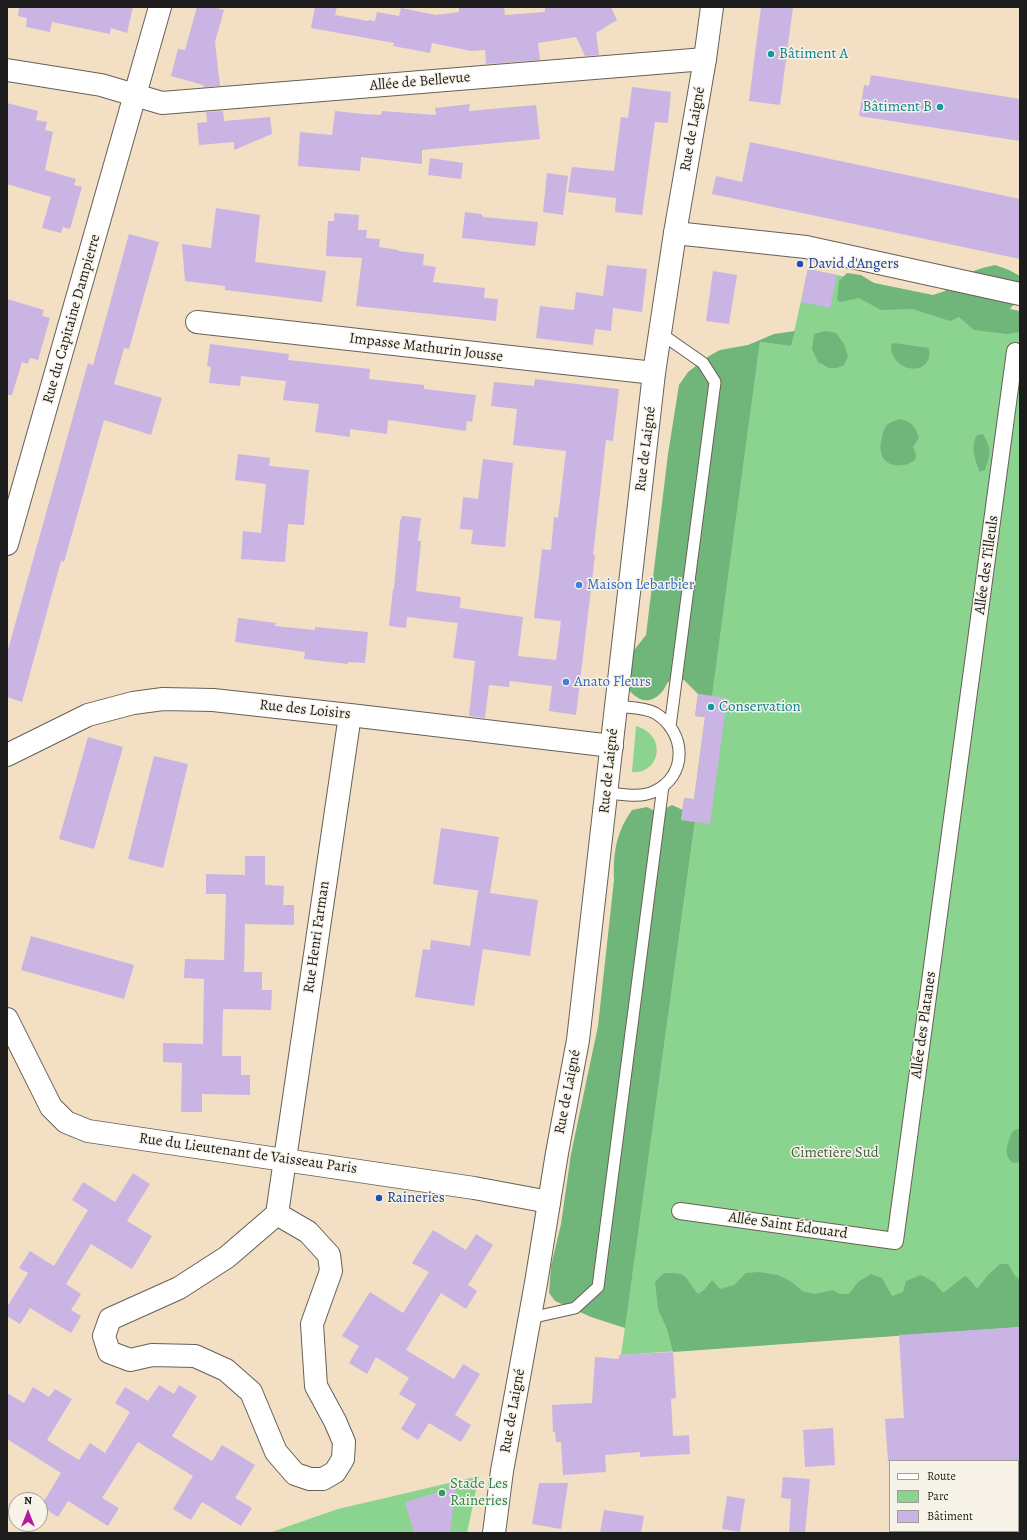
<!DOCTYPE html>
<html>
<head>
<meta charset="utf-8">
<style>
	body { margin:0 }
	#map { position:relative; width:1027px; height:1540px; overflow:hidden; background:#f3dfc4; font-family:Alegreya,serif }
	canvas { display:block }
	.frame { position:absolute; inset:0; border:8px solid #1c1c1c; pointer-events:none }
	.legend { position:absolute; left:889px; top:1460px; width:130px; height:72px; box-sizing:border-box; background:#f7f3e8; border:1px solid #9f9d96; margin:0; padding:5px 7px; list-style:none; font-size:12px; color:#1c1c1c }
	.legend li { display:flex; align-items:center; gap:8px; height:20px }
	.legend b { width:20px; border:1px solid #9f9d96 }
	.north { position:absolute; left:8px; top:1492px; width:40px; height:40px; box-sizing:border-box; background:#f7f3e8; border:1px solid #9f9d96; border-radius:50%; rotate:0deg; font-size:11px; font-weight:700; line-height:16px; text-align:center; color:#1c1c1c }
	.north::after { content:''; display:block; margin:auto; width:14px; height:18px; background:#b5179e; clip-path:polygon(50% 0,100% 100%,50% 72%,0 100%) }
</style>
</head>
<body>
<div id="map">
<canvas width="1027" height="1540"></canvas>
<div class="frame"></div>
<ul class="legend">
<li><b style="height:5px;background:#fff"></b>Route</li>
<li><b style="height:11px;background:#8bd490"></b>Parc</li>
<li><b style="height:11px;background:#c9b4e4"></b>Bâtiment</li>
</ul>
<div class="north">N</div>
</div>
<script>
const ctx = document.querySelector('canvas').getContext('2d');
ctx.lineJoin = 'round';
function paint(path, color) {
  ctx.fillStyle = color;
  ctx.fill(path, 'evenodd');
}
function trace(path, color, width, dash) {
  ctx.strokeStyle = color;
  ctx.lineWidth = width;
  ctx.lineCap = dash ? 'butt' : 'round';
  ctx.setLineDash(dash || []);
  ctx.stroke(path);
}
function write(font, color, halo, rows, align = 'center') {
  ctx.font = font + ' Alegreya,serif';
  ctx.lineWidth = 3;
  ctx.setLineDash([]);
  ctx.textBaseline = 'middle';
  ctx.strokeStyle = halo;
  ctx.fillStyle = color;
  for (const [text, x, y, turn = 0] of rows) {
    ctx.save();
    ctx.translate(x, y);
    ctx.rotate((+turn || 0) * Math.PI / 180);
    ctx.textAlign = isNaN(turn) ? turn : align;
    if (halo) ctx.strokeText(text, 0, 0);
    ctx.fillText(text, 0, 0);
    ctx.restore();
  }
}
const green = new Path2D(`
	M808,269l212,45v1013l-399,28 74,-532 -14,-3 3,-22 10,1 11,-82 -10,-1 3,-22 14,1 48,-353 31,4z
	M636,726c33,10 23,49 -4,46z
	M479,1476l-12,57h-198l69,-24z`);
const forest = new Path2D(`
	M995,265l14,5 11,6c0,15 1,21 -10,33l10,2v21l-13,2 -33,-4 -15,-13 -9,4 -38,-12 -31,1 -22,-12 -19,4 -3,-3 2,-18 8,-8 14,2 13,8 59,12 12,-4c7,-14 35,-23 50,-26z
	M795,331l-4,15 -31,-4 -48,354 -14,-2 -14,-14 -11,-2c-9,6 -7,11 -13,16 -15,14 -27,2 -36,-10l3,-25 19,-24 22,-181 11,-69 9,-13 21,-16 11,-6 28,-5 26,-11z
	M826,331l10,2 8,11 4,12 -4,9 -7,3h-8l-11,-6 -6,-13 2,-15z
	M894,343l35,5c5,30 -38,26 -38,-3z
	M899,419c12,2 16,7 20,19l-6,9 3,8 -1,5c-4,2 -8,5 -12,5 -19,3 -26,-12 -21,-27 1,-5 2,-11 6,-14 3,-2 8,-4 11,-5z
	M983,434c9,17 8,18 2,36l-5,2c-5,-11 -10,-26 -3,-37z
	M672,805l11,5 -2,10 14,2 -70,506 -34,-11 -36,-16 -6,-8 2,-27 10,-42 10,-70 27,-128 16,-146c-1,-26 2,-48 18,-70l15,-3 12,6 5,-4z
	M1017,1129h3v33l-7,1c-11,-9 -5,-20 -1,-31z
	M1000,1264h8l7,12 5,3v48l-347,25 -6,-23 -9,-20 -3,-27 9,-9c25,-1 20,4 34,21l6,-4 8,-10 8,9 14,-4 12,-12 13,-1 19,3 14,7 10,9 12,3 19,-4 7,4h9l9,-12 13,-8 11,4 10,18 11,-4 3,-11 15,-6 13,7 9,11 22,-17 7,6 5,7 10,-13z`);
const building = new Path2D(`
	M19,7h114l-6,26 -16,-5 -1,6 -58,-12 -2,10 -24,-5 1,-9 -9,-2z
	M197,7h15l12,3 -9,32 5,44 -16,1 -1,-2 -32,-9 7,-27 7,1z
	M315,7h22l-2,8 33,6 1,-1 6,1 2,-9 22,4 2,-8 35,7 23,-3v-5h45l1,8 40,-3v-5h66l6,13 -21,13 3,22 -14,1 -9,-19 -38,6 2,17 -54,4 -1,-14 -14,1 -39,-8 -2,10 -37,-7 1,-3 -83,-15z
	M761,7h32l-13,98 -31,-4z
	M871,75l149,24v42l-161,-25 5,-31 5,1z
	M632,87l39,5 -3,31 -13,-1 -13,93 -27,-3 1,-14 -48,-6 4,-25 42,4 7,-54 7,1z
	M7,103l31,8 -2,9 11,2 -2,8 8,2 -8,38 31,9 -2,6 8,2 -12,42 -7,-2 -2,6 -19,-5 9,-31 -44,-13z
	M470,104l-1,7 67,-6 4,34 -118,11v14l-61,-7 -1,14 -62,-5 2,-34 32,3 3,-24 28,3 18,1 1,-4 54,4 -1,-7z
	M223,111l1,10 46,-4 2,17 -38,16v-8l-35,3 -2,-22 10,-1 -1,-10z
	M750,142l270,57v60l-308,-65 4,-18 26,6z
	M430,158l33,5 -2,16 -33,-4z
	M547,173l21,3 -5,39 -20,-3z
	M216,208l44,7 -5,47 71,9 -4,31 -97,-12v-4l-40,-5 -3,-37 29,4z
	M465,212l16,2 2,3 55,5 -3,24 -73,-8z
	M334,213l25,2 -1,15h9l-1,8 14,1 -1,8 19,3v1l26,3 -1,11 13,2 -3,15 52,6 -1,10 14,1 -2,22 -140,-15 6,-48 -36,-2 2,-35h6z
	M129,234l30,8 -30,107 -5,-1 -10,36 48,14 -11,37 -47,-15 -40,142 -3,-1 -39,141 -15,-5v-44l81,-290 5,2z
	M607,265l40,4 -5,43 -29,-4 -2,23 -16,-2 -2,16 -57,-7 4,-32 34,4 2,-18 27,4z
	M808,269l29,6 -7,33 -29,-6z
	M713,271l24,4 -8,49 -23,-3z
	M7,299l37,11 -2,6 8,2 -12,42 -8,-2 -2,6 -6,-2 -10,33h-5z
	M210,344l79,10 -1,6 82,9 -1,10 55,6v4l52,6 -4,27 -5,-1 -1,10 -78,-11 -1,14 -37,-5v8l-35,-5 4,-28 -36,-4 3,-19 -45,-5 -1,10 -31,-3 2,-16 -4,-1z
	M535,379l84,10 -6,52 -7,-1 -13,115h2l-19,160 -27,-4 3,-25 -42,-5 -1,6 -20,-2 -4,33 -16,-2 6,-55 -22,-3 7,-50 63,9 -5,39 38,4 5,-39 -27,-3 8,-69 9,1 3,-33 4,1 8,-67 -53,-6 4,-36 -26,-3 3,-24 40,4z
	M238,454l32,4 -1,8 40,4 -5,55 -16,-1 -3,38 -44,-3 2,-28 18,2 5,-49 -31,-4z
	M483,459l30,4 -8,84 -34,-3 2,-14 -13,-1 3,-32 15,2z
	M402,516l19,2 -3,23h3l-5,50 45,6 -3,26 -51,-6 -1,11 -17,-2 4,-37h1l6,-67z
	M238,618l38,5 -1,3 40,4v-3l53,5 -3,31 -17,-1v2l-44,-5 1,-7 -70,-10z
	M698,694l29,4 -17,126 -29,-4 3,-22 10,1 11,-82 -10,-1z
	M88,737l35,10 -29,102 -35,-10z
	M154,756l34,8 -25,104 -35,-9z
	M441,828l58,9 -9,56 48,7 -8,56 -47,-7 -9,57 -59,-9 8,-48 7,1 1,-10 39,6 8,-55h3l-48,-7z
	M245,856h20v29l19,1 -1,19h11v20l-49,-1 -1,48h18v18h10l-1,20 -48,-1 -1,47h19v19h9v20l-48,-1v18h-21l1,-49 -19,-1v-19l40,1 1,-65 -20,-1 1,-19 39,1 2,-66h-20v-20l39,1z
	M31,936l103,29 -10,34 -103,-29z
	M133,1173l17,11 -23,37 25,15 -20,33 -41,-25 -25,40 15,10 -10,16 10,6 -10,17 -41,-25 -10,16 -13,-8v-9l21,-34 -9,-5 11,-17 24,15 34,-56 -16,-10 11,-18 32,20z
	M433,1230l33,20 10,-16 17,11 -25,40 9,6 -11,18 -25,-16 -35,57 48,29 9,-15 17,10 -25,41 16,10 -10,17 -32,-19 -11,17 -17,-11 15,-25 -17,-10 10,-16 -33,-21 -9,17 -18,-11 10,-17 -17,-10 28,-44 33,21 26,-41 -17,-9z
	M1020,1327v134h-132l-3,-42 19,-1 -5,-83z
	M673,1352l3,46 -5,1 2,37 16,-1 1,19 -50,3v-5l-35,3 1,17 -43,3 -2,-33h-5l-1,-10h-2l-1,-27 40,-2 3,-46 24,2v-4z
	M159,1385l15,9 5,-9 18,11 -25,40 40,25 10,-16 33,20 -20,33 17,10 -11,18 -39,-24 -11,18 -18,-11 20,-33 -55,-34 -36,56 17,10 -11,18 -40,-25 -10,16 -17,-11 20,-33 -54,-34v-46l17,10 9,-16 16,10 6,-8 17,10 -25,41 32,20 11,-17 15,10 25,-41 -15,-9 10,-16 23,14z
	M833,1428l2,37 -30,2 -2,-37z
	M783,1477l27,2 -5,54h-16l2,-34 -10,-1z
	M539,1483h29l-7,46 -29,-5z
	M456,1487l-6,46h-36l-9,-31z
	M727,1496l18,3 -5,33 -18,-3z
	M604,1510l40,6 -3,17h-41z`);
const service = new Path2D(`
	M660,333l43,30 12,19 -45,345
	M607,793c15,1 32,5 46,-1 35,-15 34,-60 2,-79 -11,-6 -27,-5 -39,-7
	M530,1318l45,-10 23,-21 65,-501`);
const pedestrian = new Path2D(`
	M680,1211l215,30 120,-890`);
const minor = new Path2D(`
	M7,70l94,15 61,18 543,-44
	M675,233l131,14 214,47
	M197,322l457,51
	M7,544l153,-537
	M7,755l81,-40 45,-12 30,-4 50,1 137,15 262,31
	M7,1019l44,88 15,15 22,9 386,57 75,14
	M277,1214l31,18 21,23 2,16 -19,53 4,62 19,35 9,21 -1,17 -8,13 -12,7h-13l-15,-5 -19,-22 -25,-60 -25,-22 -31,-14 -43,-1 -22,5 -21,-8 -5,-16 6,-17 69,-31 48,-31 50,-43 73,-499`);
const tertiary = new Path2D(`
	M494,1533l8,-62 34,-188 21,-130 21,-113 76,-667 21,-140 30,-174 7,-52`);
const markers = [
	[771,54,4,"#0f9aa8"],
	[940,107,4,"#0f9aa8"],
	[800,264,4,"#1a4fb4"],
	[579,585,4,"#3f7fe0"],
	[566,682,4,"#3f7fe0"],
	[711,707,4,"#0f9aa8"],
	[379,1198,4,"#1a4fb4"],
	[442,1493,4,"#2e9e5b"]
];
const cultureNames = [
	["Bâtiment A",779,54],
	["Bâtiment B",932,107,"right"],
	["Conservation",719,707]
];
const streetNames = [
	["Allée de Bellevue",420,82,-5],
	["Rue de Laigné",693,129,-80],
	["Rue du Capitaine Dampierre",72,319,-74],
	["Impasse Mathurin Jousse",426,348,7],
	["Rue de Laigné",646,449,-83],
	["Allée des Tilleuls",987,565,-82],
	["Rue des Loisirs",305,710,6],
	["Rue de Laigné",609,771,-84],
	["Rue Henri Farman",317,937,-82],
	["Allée des Platanes",924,1025,-82],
	["Rue de Laigné",568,1092,-79],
	["Rue du Lieutenant de Vaisseau Paris",248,1154,8],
	["Allée Saint Édouard",788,1226,8],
	["Rue de Laigné",513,1411,-80]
];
const transitNames = [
	["David d'Angers",808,264],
	["Raineries",387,1198]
];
const shopNames = [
	["Maison Lebarbier",587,585],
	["Anato Fleurs",574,682]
];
const parkNames = [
	["Cimetière Sud",835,1153]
];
const leisureNames = [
	["Stade Les",450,1484],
	["Raineries",450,1501]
];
paint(green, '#8bd490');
paint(forest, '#70b67a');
paint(building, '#c9b4e4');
trace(service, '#676057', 13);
trace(pedestrian, '#676057', 18);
trace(minor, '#676057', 24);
trace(tertiary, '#676057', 24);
trace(service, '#fff', 11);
trace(pedestrian, '#fff', 16);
trace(minor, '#fff', 22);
trace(tertiary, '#fff', 22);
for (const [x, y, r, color] of markers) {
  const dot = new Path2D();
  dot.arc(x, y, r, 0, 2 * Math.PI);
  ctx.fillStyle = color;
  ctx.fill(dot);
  trace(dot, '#f7f3e8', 1.5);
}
write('15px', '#0d838f', '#f7f3e8', cultureNames, 'left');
write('15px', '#1c1c1c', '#f7f3e8', streetNames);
write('15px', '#164399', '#f7f3e8', transitNames, 'left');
write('15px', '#366cbe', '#f7f3e8', shopNames, 'left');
write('15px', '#435c45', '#f7f3e8', parkNames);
write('15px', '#27864d', '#f7f3e8', leisureNames, 'left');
</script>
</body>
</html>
